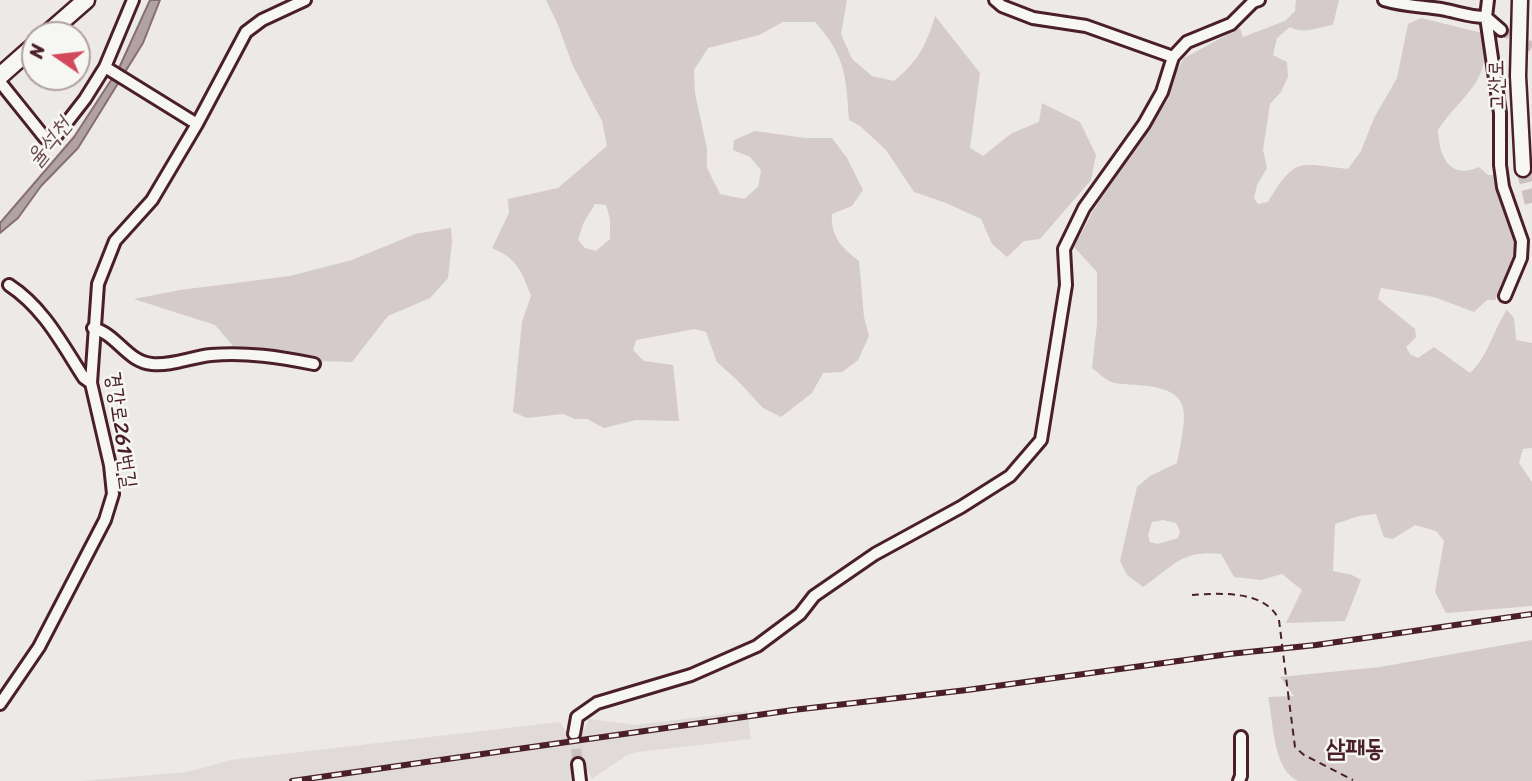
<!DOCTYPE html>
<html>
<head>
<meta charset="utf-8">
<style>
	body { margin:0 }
	#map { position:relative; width:1532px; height:781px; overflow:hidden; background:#ece9e6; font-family:Sriracha,sans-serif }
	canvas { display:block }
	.north { position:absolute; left:21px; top:21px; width:70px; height:70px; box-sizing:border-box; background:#f6f6f2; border:2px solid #b1a0a2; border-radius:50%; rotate:284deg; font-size:19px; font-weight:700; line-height:28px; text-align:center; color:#4a1f2b }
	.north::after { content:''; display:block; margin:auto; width:24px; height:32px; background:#d1495b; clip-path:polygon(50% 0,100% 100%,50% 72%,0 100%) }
</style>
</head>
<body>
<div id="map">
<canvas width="1532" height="781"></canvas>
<div class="north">N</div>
</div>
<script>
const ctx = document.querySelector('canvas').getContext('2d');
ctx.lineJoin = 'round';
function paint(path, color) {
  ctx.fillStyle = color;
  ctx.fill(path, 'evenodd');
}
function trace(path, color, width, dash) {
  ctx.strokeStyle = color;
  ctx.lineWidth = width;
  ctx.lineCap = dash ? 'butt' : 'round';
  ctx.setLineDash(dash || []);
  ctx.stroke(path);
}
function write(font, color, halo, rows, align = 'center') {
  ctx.font = font + ' Sriracha,"Poor Story",sans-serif';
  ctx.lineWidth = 5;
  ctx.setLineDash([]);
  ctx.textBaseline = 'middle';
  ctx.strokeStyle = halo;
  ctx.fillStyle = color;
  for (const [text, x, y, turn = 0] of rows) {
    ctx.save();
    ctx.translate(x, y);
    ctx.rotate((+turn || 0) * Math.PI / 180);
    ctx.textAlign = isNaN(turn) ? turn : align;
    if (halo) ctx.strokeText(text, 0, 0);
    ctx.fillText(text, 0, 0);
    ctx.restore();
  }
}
const built = new Path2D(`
	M747,711l4,28 -113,13 -11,3 -35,24 -10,-18 -10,1 -2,19h-487l104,-9 44,-12 329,-38 9,15 13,-2 7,-16 47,6z`);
const green = new Path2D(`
	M546,0h301l-6,34 11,25 20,17 22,5c24,-20 32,-35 41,-65l45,57 -10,75 13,8 29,-23 27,-11 3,-19 38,19 16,33 -5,25 -51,59 -16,2 -17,16 -15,-13 -11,-25 -35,-16 -32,-11 -28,-42 -26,-24 -11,-6c-3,-43 -3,-64 -34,-98h-32l-24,13 -51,13 -14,22 1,23 12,56v19l13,26 24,5 14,-12 3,-17 -11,-13 -17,-7 1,-10 21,-9 50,7h27l15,20 16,32 -11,16 -20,8c-2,22 10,34 27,47l5,56 5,19 -11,24 -16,12 -19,1 -11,20 -31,24 -18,-9 -25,-27 -21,-19 -11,-30 -11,-3 -59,11 -3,10 11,11 29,4 6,56 -43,-1 -32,8 -17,-9h-12l-12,-5 -36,4 -14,-6 9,-90 9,-26c-9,-24 -14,-38 -39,-48l17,-35 -1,-14 50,-11 49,-42 -5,-25 -29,-55 -15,-41zM595,204l11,1 4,14v20l-14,12 -11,-3 -7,-8 5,-16z
	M1296,0h43l-6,25c-15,2 -29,10 -43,2l-13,11 -4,17 14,7 1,15 -7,15 -11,12 -7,46 4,18 -10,17 -3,13 4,6 10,-2c28,-46 30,-38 80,-33l13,-18 13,-33 23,-40 11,-54 13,-6 61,15c12,48 -20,61 -44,97 1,26 11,50 41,37l9,8h10l2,24 18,44 -6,27 -17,30h-8l-13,12 -40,-15 -53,-9 -3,11 37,30 1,8 -10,10 4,7 8,4 16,-11 36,26c18,-16 23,-43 37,-63l7,8 2,22 16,3v105l-9,1 -4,14 13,19v124l-86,7 -11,-21 9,-51 -8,-10 -21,-6 -22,14 -9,-2 -8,-23 -17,2 -24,8 -2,47 19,4 9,5 -16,41 -59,2 16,-33 -20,-16 -21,6 -27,-3 -13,-23c-39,-5 -49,13 -78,33l-16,-12 -7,-14 17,-74 13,-11 27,-13c3,-16 7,-33 7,-49 -1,-33 -48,-27 -69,-31 -8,-1 -16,-10 -23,-15l5,-44v-52l-23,-25 19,-36 75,-112 4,-19 12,-22 56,-30 3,9 42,-16 10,-10zM1163,520l13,3 4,8 -2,7 -20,6 -8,-2 -2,-7 4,-13z
	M451,228l1,14 -4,36 -18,20 -42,18 -36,46 -31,-1 -88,-15 -18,-21 -81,-26 46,-9 110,-14 62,-16 63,-26z
	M1532,640v141h-234c-26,-13 -24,-58 -30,-84l26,-1 -14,-19 100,-10z`);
const water = new Path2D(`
	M150,0h10l-17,43 -65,105 -37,38 -23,32 -18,15v-10l74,-86 45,-69z`);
const minorTunnel = new Path2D(`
	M1501,30l31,17
	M574,734l4,30`);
const tertiaryTunnel = new Path2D(`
	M1523,169l9,35`);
const path = new Path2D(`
	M1192,595c27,-2 74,-5 87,25
	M1288,693l7,54 9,8 49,25`);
const minor = new Path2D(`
	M995,0l7,6 31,12 53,8 87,31
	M1384,0c19,6 37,6 57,9 17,3 27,8 45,8l15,13
	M1488,0l-2,17 14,96v52l3,22 19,54 -1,17 -16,38
	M105,67l92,57
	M0,82l45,56 12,-3 28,-36 20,-32 28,-67
	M9,285c35,23 53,59 75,93l7,5
	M93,328c24,6 34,34 59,36 20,2 39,-7 59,-9 36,-3 68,2 103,9
	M0,704l39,-57 66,-127 8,-26 -3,-29 -19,-82 7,-99 17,-43 37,-41 45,-76 49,-92 16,-12 43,-20
	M574,734l3,-17 20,-14 94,-28 66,-29 43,-32 14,-18 61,-42 86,-47 49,-31 31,-36 25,-155 -2,-36 20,-41 60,-84 18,-32 11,-35 14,-15 44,-18 22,-22 6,-2
	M578,764l2,17
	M1239,781l2,-5v-39`);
const tertiary = new Path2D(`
	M1520,0l-2,76 5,93`);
const secondary = new Path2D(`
	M46,35l40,-35
	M0,76l35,-31`);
const rail = new Path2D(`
	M292,781l501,-71 174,-20 262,-36 87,-9 216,-31`);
const pathBridge = new Path2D(`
	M1279,620l9,73`);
const streetNames = [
	["고산로",1498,85,-91],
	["경강로261번길",120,430,82]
];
const waterNames = [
	["율석천",50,143,-51]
];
const quarterNames = [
	["삼패동",1355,750]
];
paint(built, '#e0dad8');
paint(green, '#d4cbca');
paint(water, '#b1a2a3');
trace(water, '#886e73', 2);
trace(minorTunnel, '#ccc1c1', 10, [10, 5]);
trace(tertiaryTunnel, '#ccc1c1', 14, [14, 7]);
trace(minor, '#4a1f2b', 16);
trace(tertiary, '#4a1f2b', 19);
trace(secondary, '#4a1f2b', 21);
trace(path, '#4a1f2b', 2, [7, 5]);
trace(minor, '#f6f6f2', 10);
trace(tertiary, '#f6f6f2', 14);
trace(secondary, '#f6f6f2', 16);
trace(rail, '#4a1f2b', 6);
trace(rail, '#f6f6f2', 3.5, [10]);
trace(pathBridge, '#4a1f2b', 2, [7, 5]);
write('21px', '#4a1f2b', '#f6f6f2', streetNames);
write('italic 23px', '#6e4d55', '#f6f6f2', waterNames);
write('bold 24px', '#4a1f2b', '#f6f6f2', quarterNames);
</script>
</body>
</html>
